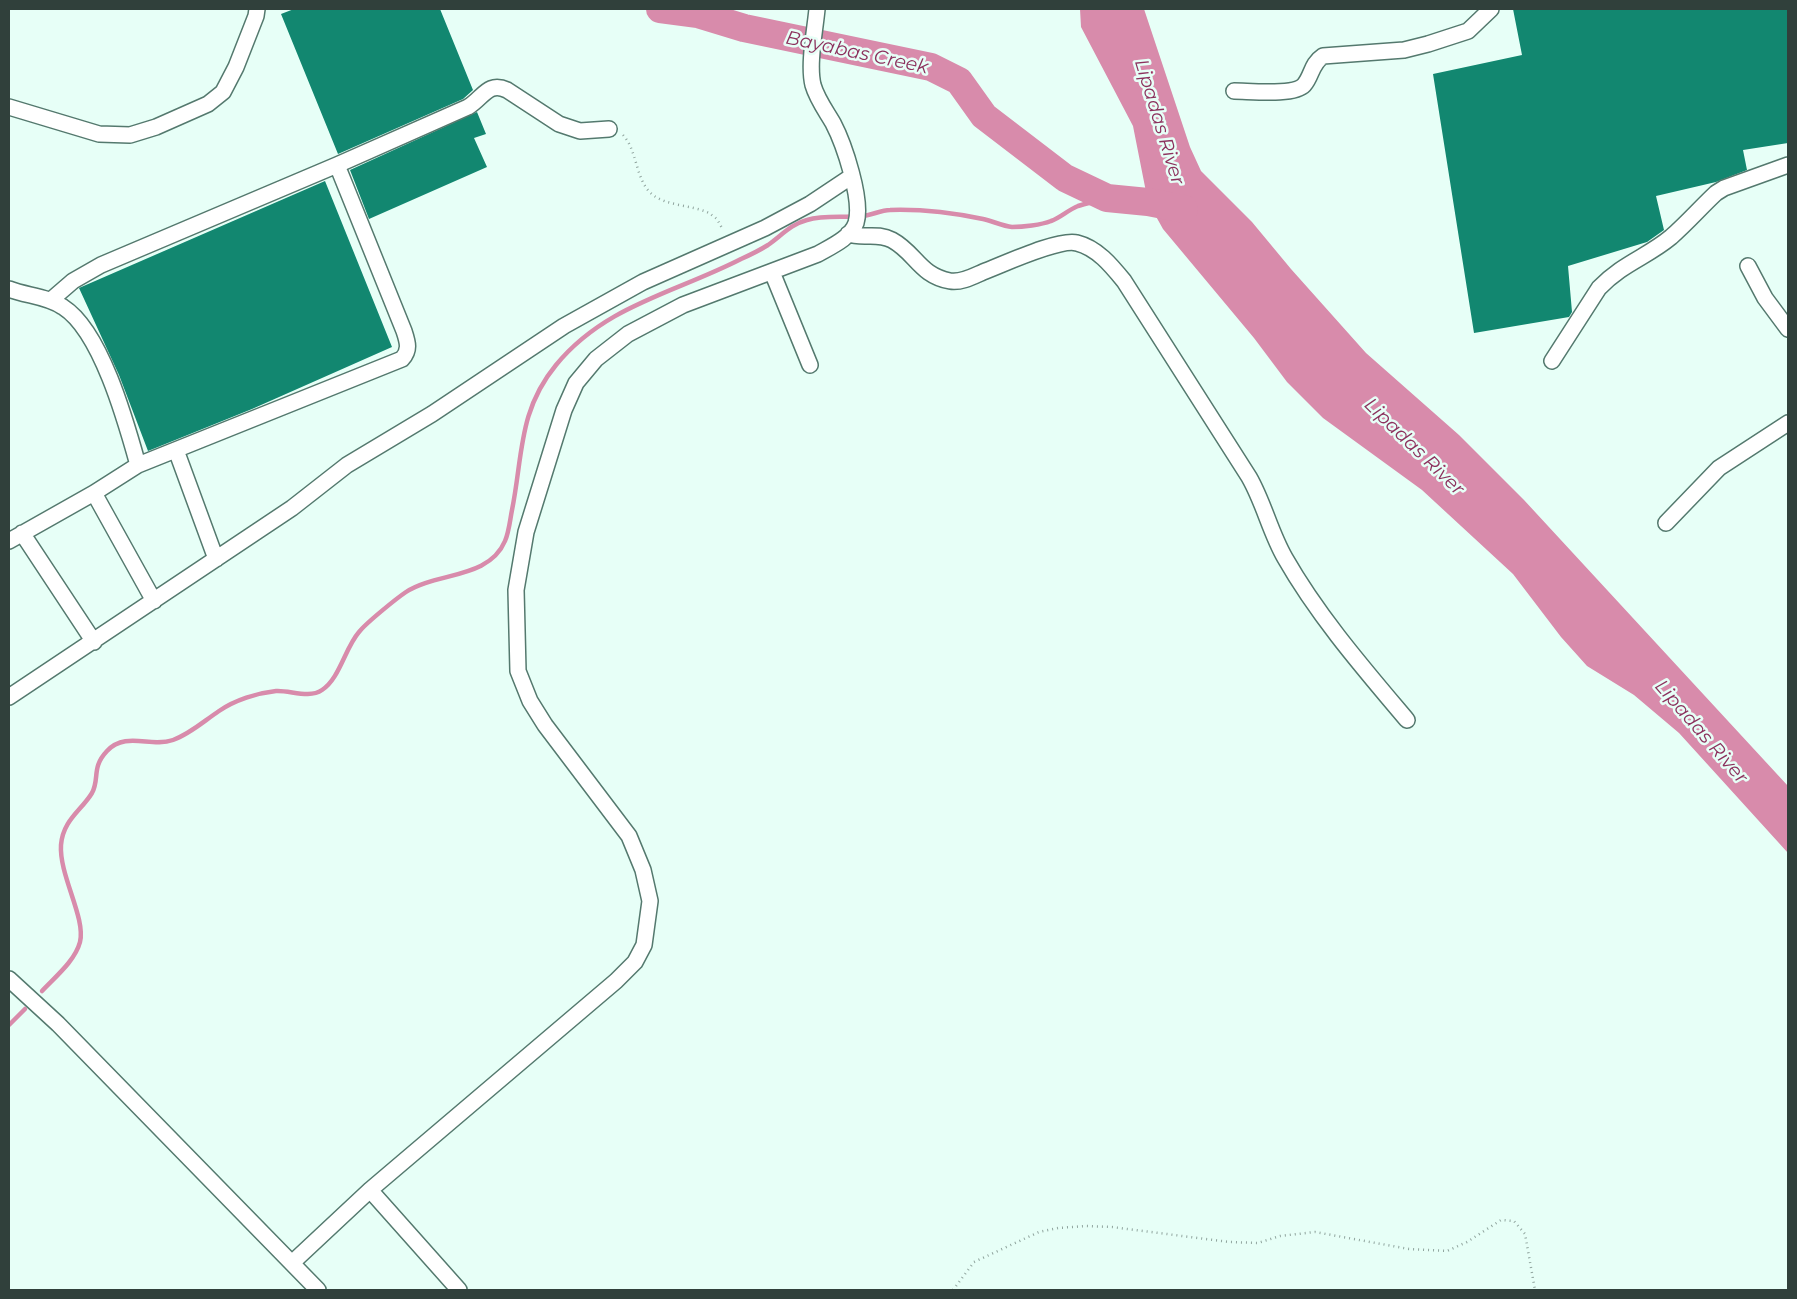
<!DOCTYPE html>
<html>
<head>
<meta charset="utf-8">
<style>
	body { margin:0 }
	#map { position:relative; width:1797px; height:1299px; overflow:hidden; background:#e7fff7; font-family:Montserrat,sans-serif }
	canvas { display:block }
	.frame { position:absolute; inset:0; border:10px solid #30403b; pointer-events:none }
</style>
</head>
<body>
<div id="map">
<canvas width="1797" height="1299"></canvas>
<div class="frame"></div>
</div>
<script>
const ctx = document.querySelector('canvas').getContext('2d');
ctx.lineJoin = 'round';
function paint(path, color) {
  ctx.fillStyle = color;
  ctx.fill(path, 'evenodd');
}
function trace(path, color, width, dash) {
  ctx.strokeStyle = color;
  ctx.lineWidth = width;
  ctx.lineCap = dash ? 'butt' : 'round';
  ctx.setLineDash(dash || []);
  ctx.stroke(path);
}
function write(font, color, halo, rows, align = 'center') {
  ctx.font = font + ' Montserrat,sans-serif';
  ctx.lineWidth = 5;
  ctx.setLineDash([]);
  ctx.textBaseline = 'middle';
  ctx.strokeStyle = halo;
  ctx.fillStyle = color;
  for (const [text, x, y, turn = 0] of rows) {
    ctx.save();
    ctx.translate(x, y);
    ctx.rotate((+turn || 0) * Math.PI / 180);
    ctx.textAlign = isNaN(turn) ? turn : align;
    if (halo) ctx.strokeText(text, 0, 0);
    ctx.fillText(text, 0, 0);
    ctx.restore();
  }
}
const water = new Path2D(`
	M1080,9h64l46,138 11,24 51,51 39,47 75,84 93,82 65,65 264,286v67l-109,-120 -45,-38 -47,-29 -26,-29 -48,-63 -91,-84 -99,-72 -36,-36 -33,-44 -91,-109 -15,-27 -15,-76 -52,-99z`);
const stream = new Path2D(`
	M42,991c13,-14 33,-30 38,-49 6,-24 -21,-67 -19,-97 2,-25 20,-34 31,-52 8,-15 -1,-25 15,-42 19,-20 44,-3 66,-11 17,-6 31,-19 46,-29 16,-11 38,-18 57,-20 14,-1 33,8 46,-1 18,-12 23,-42 37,-58 7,-9 38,-34 47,-40 31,-20 83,-13 99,-51 4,-9 5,-21 7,-31 11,-54 6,-99 44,-145 49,-60 119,-72 185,-106 9,-4 19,-9 27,-14 13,-9 23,-21 39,-25 17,-5 36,-2 54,-4 10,0 19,-6 29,-6 30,-1 64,3 93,9 9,2 20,7 29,8 11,0 29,-2 39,-6 9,-3 17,-11 27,-15 9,-3 20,-5 29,-8
	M9,1025l16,-16`);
const river = new Path2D(`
	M660,9l38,5 46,14 187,39 28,14 25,35 81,62 42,20 41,4 36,7`);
const building = new Path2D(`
	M294,9h146l33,81 -10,9 -125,55 -57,-140z
	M1513,9h275v134l-45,7 4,20 -31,12 -60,14 8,34 -17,12 -79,24 4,46 -3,5 -95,16 -41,-259 89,-19z
	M477,112l9,22 -12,4 13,29 -118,52 -19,-49z
	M325,181l67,166 -140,62 -104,42 -29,-76 -40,-87z`);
const path = new Path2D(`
	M623,135c15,16 12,46 30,60 14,11 39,10 56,18l8,6 6,11
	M953,1290l21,-28 65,-30 19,-4 28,-2 26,1 117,15 29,1 22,-7 35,-4 94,17 38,2 20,-9 34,-22 13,1 11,13 10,56`);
const minor = new Path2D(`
	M1234,91c16,0 60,5 70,-6 8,-9 7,-21 19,-29l81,-6 24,-6 40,-13 23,-22
	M9,107l90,27 31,1 26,-8 52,-23 15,-12 13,-25 20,-51 1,-7
	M848,234c15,5 29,-2 44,6 24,13 27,35 58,41 11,2 24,-5 33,-9 19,-7 76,-34 94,-29 20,5 34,22 47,38l125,196c15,26 21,55 36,81 33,58 79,111 122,162
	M1748,266l17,32 23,31
	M772,272l38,93
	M9,289c18,7 38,7 54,18 38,24 63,115 75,158
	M51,300l22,-19 28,-16 236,-100 131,-58c15,-9 20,-26 39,-17l52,34 21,7 29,-2
	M1552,361l47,-73c24,-25 48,-31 72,-51 16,-14 30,-30 45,-44l8,-5 64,-23
	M176,450l40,109
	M94,493l60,108
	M1666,523l53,-55 69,-45
	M22,533l72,109
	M9,541l85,-48 44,-28 264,-106c8,-9 6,-16 2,-28l-67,-166
	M9,697l283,-189 55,-43 85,-51 132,-88 79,-44 122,-54 45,-24 42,-28
	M9,979l49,45 260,266
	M370,1190l89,100
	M293,1262l77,-72 246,-209 19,-19 9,-17 6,-44 -7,-31 -14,-34 -84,-111 -15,-24 -12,-30 -2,-81 10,-58 38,-122 12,-27 20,-24 32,-25 55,-29 135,-51c12,-7 33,-16 38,-31 7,-23 -12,-79 -23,-100 -7,-12 -16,-24 -20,-38 -5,-21 2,-54 4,-76`);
const waterNames = [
	["Bayabas Creek",857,53,12],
	["Lipadas River",1159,122,73],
	["Lipadas River",1414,447,44],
	["Lipadas River",1701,732,49]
];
paint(water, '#d88bab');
trace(stream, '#d88bab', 4.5);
trace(river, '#d88bab', 28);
paint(building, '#128770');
trace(minor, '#54796e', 18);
trace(path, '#90a49e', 2.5, [1, 4]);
trace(minor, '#fff', 15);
write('italic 19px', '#8c315d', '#e7fff7', waterNames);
</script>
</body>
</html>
